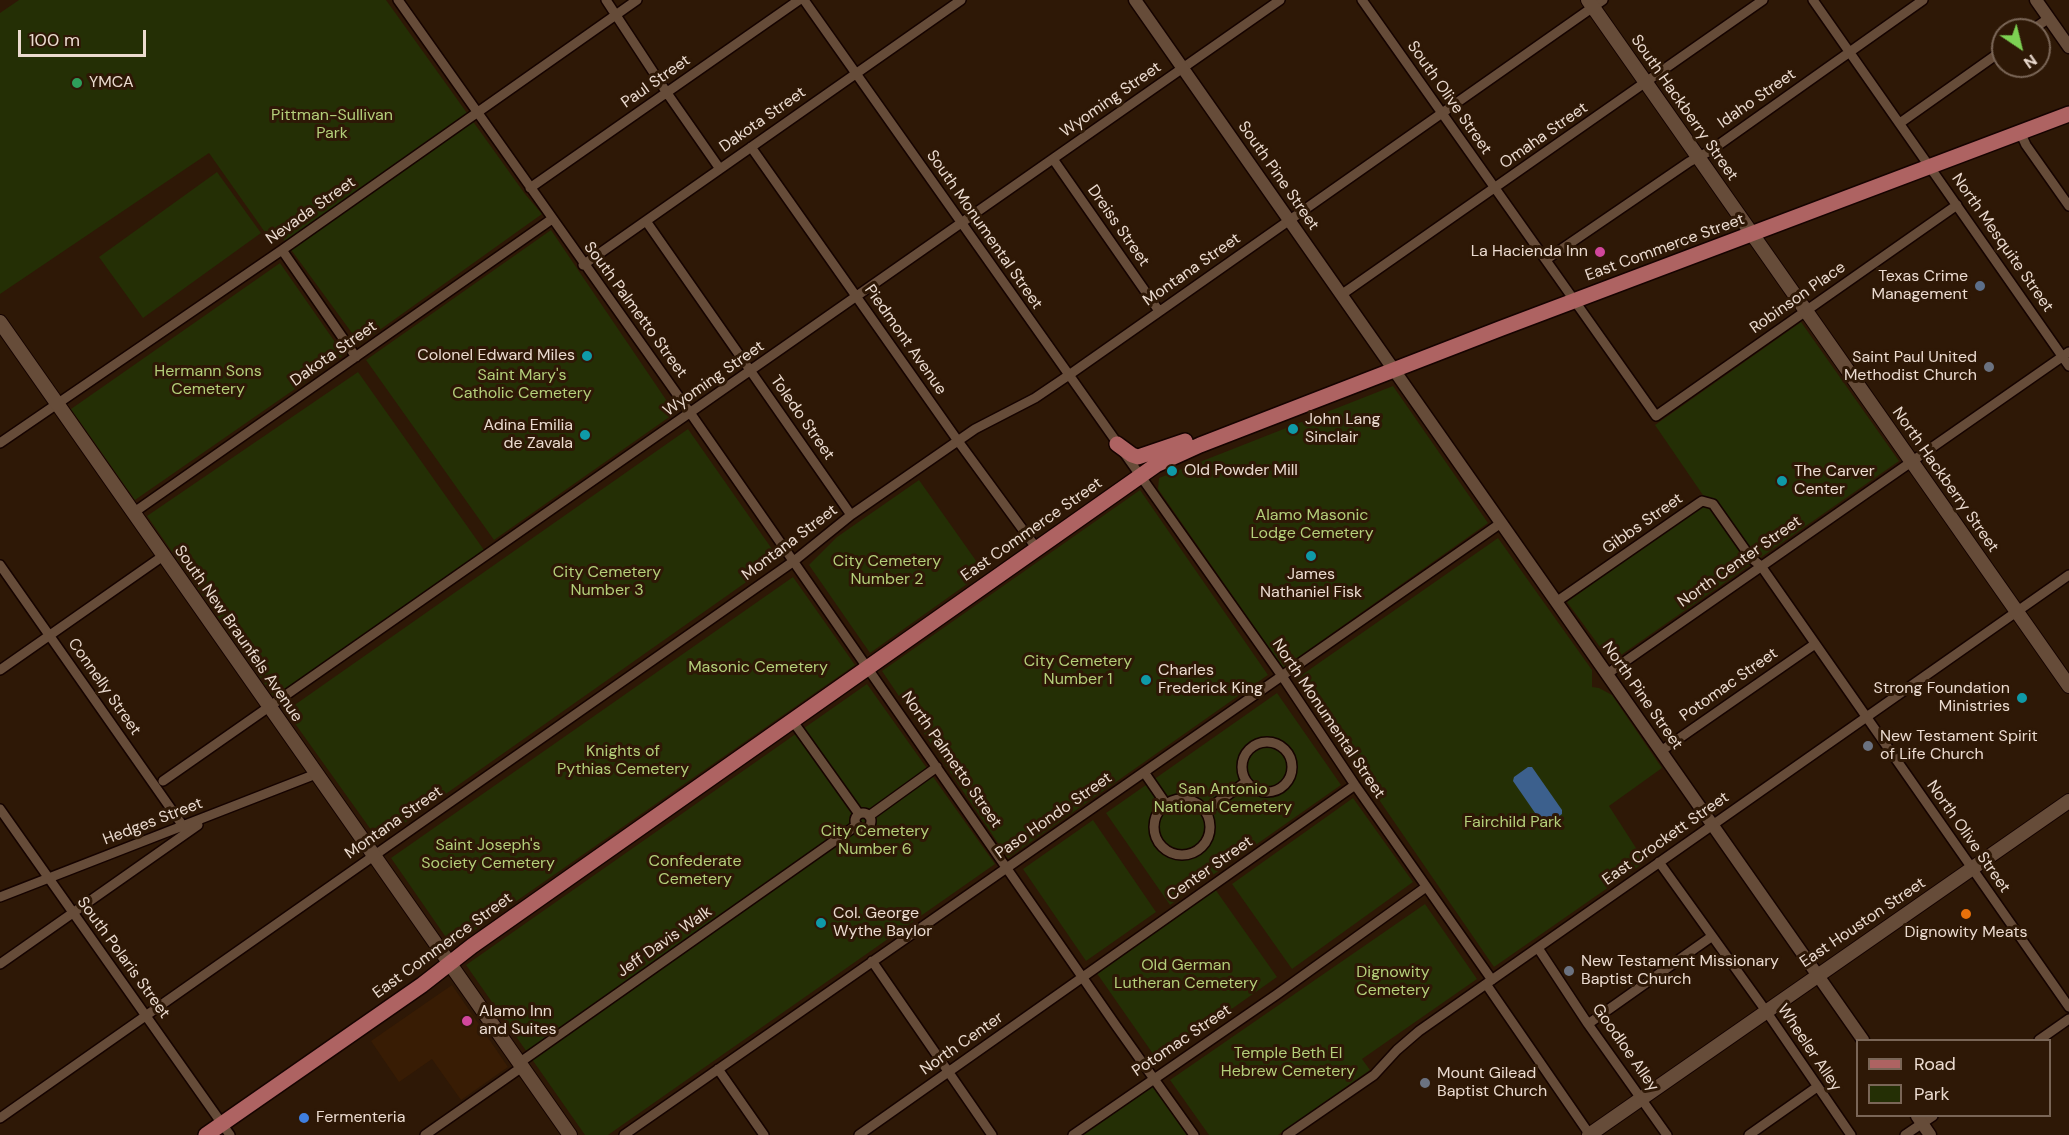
<!DOCTYPE html>
<html>
<head>
<meta charset="utf-8">
<style>
	body { margin:0 }
	#map { position:relative; width:2069px; height:1135px; overflow:hidden; background:#2e1806; font-family:"DM Sans",sans-serif }
	canvas { display:block }
	.legend { position:absolute; left:1856px; top:1039px; width:195px; height:78px; box-sizing:border-box; background:#2e1806; border:2px solid #7a6657; margin:0; padding:8px 10px; list-style:none; font-size:18px; color:#ebdbd0 }
	.legend li { display:flex; align-items:center; gap:12px; height:30px }
	.legend b { width:30px; border:2px solid #7a6657 }
	.north { position:absolute; left:1991px; top:18px; width:60px; height:60px; box-sizing:border-box; background:#2e1806; border:2px solid #7a6657; border-radius:50%; rotate:145deg; font-size:16px; font-weight:700; line-height:24px; text-align:center; color:#ebdbd0 }
	.north::after { content:''; display:block; margin:auto; width:21px; height:27px; background:#7dd153; clip-path:polygon(50% 0,100% 100%,50% 72%,0 100%) }
	.scale { position:absolute; left:18px; top:30px; width:128px; height:27px; box-sizing:border-box; border:3px solid #ebdbd0; border-top:0; padding-left:8px; font-size:18px; line-height:21px; white-space:nowrap; color:#ebdbd0; -webkit-text-stroke:4px #2e1806; paint-order:stroke }
</style>
</head>
<body>
<div id="map">
<canvas width="2069" height="1135"></canvas>
<ul class="legend">
<li><b style="height:8px;background:#ae6362"></b>Road</li>
<li><b style="height:16px;background:#242f05"></b>Park</li>
</ul>
<div class="north">N</div>
<div class="scale">100 m</div>
</div>
<script>
const ctx = document.querySelector('canvas').getContext('2d');
ctx.lineJoin = 'round';
function paint(path, color) {
  ctx.fillStyle = color;
  ctx.fill(path, 'evenodd');
}
function trace(path, color, width, dash) {
  ctx.strokeStyle = color;
  ctx.lineWidth = width;
  ctx.lineCap = dash ? 'butt' : 'round';
  ctx.setLineDash(dash || []);
  ctx.stroke(path);
}
function write(font, color, halo, rows, align = 'center') {
  ctx.font = font + ' "DM Sans",sans-serif';
  ctx.lineWidth = 6;
  ctx.setLineDash([]);
  ctx.textBaseline = 'middle';
  ctx.strokeStyle = halo;
  ctx.fillStyle = color;
  for (const [text, x, y, turn = 0] of rows) {
    ctx.save();
    ctx.translate(x, y);
    ctx.rotate((+turn || 0) * Math.PI / 180);
    ctx.textAlign = isNaN(turn) ? turn : align;
    if (halo) ctx.strokeText(text, 0, 0);
    ctx.fillText(text, 0, 0);
    ctx.restore();
  }
}
const built = new Path2D(`
	M452,985l56,82 -47,33 -29,-41 -33,23 -28,-41z`);
const green = new Path2D(`
	M19,0h367l139,194 17,20 -182,130 -79,-108 -7,9 -65,-92 -209,141v-281z
	M217,172l44,61 -118,85 -44,-61z
	M551,230l124,183 -181,127 -128,-180z
	M280,263l64,92 -209,145 -64,-91z
	M1801,322l98,139 -288,201 -44,-60 140,-101 -52,-76z
	M358,372l126,178 -210,147 -127,-181z
	M1393,386l95,137 -205,145 -125,-179 1,-11z
	M688,429l91,130 -400,282 -93,-130z
	M919,480l65,92 -114,81 -61,-88 28,-28z
	M1140,490l128,185 -260,183 -126,-187z
	M1498,538l94,132v17l7,1 13,7 50,73 -53,38 36,56 -151,105 -198,-288z
	M793,577l62,88 -403,281 -61,-88z
	M867,684l128,180 -387,271h-23l-119,-170z
	M1277,693l64,92 -171,120 -64,-92z
	M1353,798l60,84 -121,87 -60,-85z
	M1093,820l63,92 -70,49 -63,-92z
	M1215,889l62,88 -119,84 -62,-89z
	M1425,904l52,75 -115,80 8,11 -92,65h-69l-39,-55z
	M1153,1086l34,49h-104z`);
const water = new Path2D(`
	M1528,767h4l30,43v4l-14,10 -6,-1 -29,-42 1,-4z`);
const minor = new Path2D(`
	M398,0l293,414 426,613 77,108
	M606,0l61,93 53,76
	M804,0l478,676 73,109 137,195
	M1362,0l294,416 301,-211
	M1813,0l256,366
	M2032,30l17,-12
	M1900,123l103,-73
	M2020,132l6,13 43,61
	M751,147l207,294 79,108
	M1053,159l106,152
	M530,188l269,-188
	M646,221l205,294
	M282,250l74,107
	M1547,259l142,-97 21,-11 213,-151
	M583,265l378,-265
	M1341,295l422,-295
	M0,443l282,-193 355,-250
	M133,513l419,-294
	M0,565l183,261
	M1556,602l143,-99 3,-2 11,3 38,54 10,8 308,441
	M0,670l163,-114
	M1607,674l462,-322
	M792,720l67,94
	M1242 767a25 25 0 1 1 50 0a25 25 0 1 1-50 0Z
	M1661,751l154,-107
	M1144,772l22,32
	M163,781l1117,-781
	M1154 827a28 28 0 1 1 56 0a28 28 0 1 1-56 0Z
	M0,809l230,326
	M1205,811l41,-29
	M855 821a8 8 0 1 1 16 0a8 8 0 1 1-16 0Z
	M869,816l68,-49
	M1659,862l107,149 85,124
	M0,897l316,-123
	M1538,948l50,76 79,111
	M872,961l120,174
	M0,964l198,-139
	M1486,984l104,151
	M1588,1024l123,-87
	M2039,1040l30,-21
	M519,1063l338,-238
	M718,1069l46,66
	M0,1118l794,-557 57,-46 124,-86 60,-31 34,-23 534,-375
	M425,1135l97,-68
	M624,1135l877,-612
	M859,1135l496,-350
	M1073,1135l203,-140 150,-108
	M1287,1135l87,-60 23,-25 22,-19 650,-456
	M1749,1135l68,-48
	M1905,1135l28,-19`);
const tertiary = new Path2D(`
	M1135,0l728,1040
	M2036,0l33,47
	M1917,1116l13,19`);
const secondary = new Path2D(`
	M1588,0l481,686
	M0,322l570,813
	M1589,1135l480,-334`);
const primary = new Path2D(`
	M1117,444l15,11 6,2 47,-16
	M206,1135l216,-150 50,-39 684,-481 44,-20 302,-117 567,-214`);
const markers = [
	[77,83,6,"#2e9e5b"],
	[1600,252,6,"#d1479c"],
	[1980,286,6,"#5c6f8a"],
	[587,356,6,"#0f9aa8"],
	[1989,367,6,"#6b7280"],
	[1293,429,6,"#0f9aa8"],
	[585,435,6,"#0f9aa8"],
	[1172,471,6,"#0f9aa8"],
	[1782,481,6,"#0f9aa8"],
	[1311,556,6,"#0f9aa8"],
	[1146,680,6,"#0f9aa8"],
	[2022,698,6,"#0f9aa8"],
	[1868,746,6,"#6b7280"],
	[1966,914,6,"#e8710a"],
	[821,923,6,"#0f9aa8"],
	[1569,971,6,"#6b7280"],
	[467,1021,6,"#d1479c"],
	[1425,1083,6,"#6b7280"],
	[304,1118,6,"#3f7fe0"]
];
const streetNames = [
	["Paul Street",656,82,-35],
	["South Olive Street",1449,98,55],
	["Idaho Street",1757,99,-35],
	["Wyoming Street",1111,100,-35],
	["South Hackberry Street",1684,108,55],
	["Dakota Street",763,120,-35],
	["Omaha Street",1544,136,-35],
	["South Pine Street",1278,176,55],
	["Nevada Street",311,211,-35],
	["Dreiss Street",1118,226,55],
	["South Monumental Street",984,230,55],
	["North Mesquite Street",2002,243,55],
	["East Commerce Street",1665,248,-20],
	["Montana Street",1192,270,-35],
	["Robinson Place",1798,298,-35],
	["South Palmetto Street",635,310,54],
	["Piedmont Avenue",905,340,55],
	["Dakota Street",334,354,-35],
	["Wyoming Street",714,379,-35],
	["Toledo Street",802,418,55],
	["North Hackberry Street",1945,480,55],
	["Gibbs Street",1643,524,-35],
	["East Commerce Street",1032,530,-35],
	["Montana Street",790,543,-37],
	["North Center Street",1740,562,-35],
	["South New Braunfels Avenue",238,634,55],
	["Potomac Street",1729,685,-35],
	["Connelly Street",104,687,55],
	["North Pine Street",1642,696,55],
	["North Monumental Street",1328,719,56],
	["North Palmetto Street",951,760,55],
	["Paso Hondo Street",1054,816,-35],
	["Hedges Street",153,822,-21],
	["Montana Street",394,823,-35],
	["North Olive Street",1968,837,55],
	["East Crockett Street",1666,839,-35],
	["Center Street",1210,869,-35],
	["East Houston Street",1863,923,-34],
	["Jeff Davis Walk",665,942,-35],
	["East Commerce Street",443,946,-36],
	["South Polaris Street",123,958,54],
	["Potomac Street",1182,1041,-34],
	["North Center",962,1044,-35],
	["Goodloe Alley",1625,1048,55],
	["Wheeler Alley",1809,1048,56]
];
const poiNames = [
	["YMCA",89,83],
	["La Hacienda Inn",1588,252,"right"],
	["Texas Crime",1968,277,"right"],
	["Management",1968,295,"right"],
	["Colonel Edward Miles",575,356,"right"],
	["Saint Paul United",1977,358,"right"],
	["Methodist Church",1977,376,"right"],
	["John Lang",1305,420],
	["Sinclair",1305,438],
	["Adina Emilia",573,426,"right"],
	["de Zavala",573,444,"right"],
	["Old Powder Mill",1184,471],
	["The Carver",1794,472],
	["Center",1794,490],
	["James",1311,575,"center"],
	["Nathaniel Fisk",1311,593,"center"],
	["Charles",1158,671],
	["Frederick King",1158,689],
	["Strong Foundation",2010,689,"right"],
	["Ministries",2010,707,"right"],
	["New Testament Spirit",1880,737],
	["of Life Church",1880,755],
	["Col. George",833,914],
	["Wythe Baylor",833,932],
	["Dignowity Meats",1966,933,"center"],
	["New Testament Missionary",1581,962],
	["Baptist Church",1581,980],
	["Alamo Inn",479,1012],
	["and Suites",479,1030],
	["Mount Gilead",1437,1074],
	["Baptist Church",1437,1092],
	["Fermenteria",316,1118]
];
const parkNames = [
	["Pittman-Sullivan",332,116],
	["Park",332,134],
	["Hermann Sons",208,372],
	["Cemetery",208,390],
	["Saint Mary's",522,376],
	["Catholic Cemetery",522,394],
	["Alamo Masonic",1312,516],
	["Lodge Cemetery",1312,534],
	["City Cemetery",887,562],
	["Number 2",887,580],
	["City Cemetery",607,573],
	["Number 3",607,591],
	["City Cemetery",1078,662],
	["Number 1",1078,680],
	["Masonic Cemetery",758,668],
	["Knights of",623,752],
	["Pythias Cemetery",623,770],
	["San Antonio",1223,790],
	["National Cemetery",1223,808],
	["Fairchild Park",1513,823],
	["City Cemetery",875,832],
	["Number 6",875,850],
	["Saint Joseph's",488,846],
	["Society Cemetery",488,864],
	["Confederate",695,862],
	["Cemetery",695,880],
	["Old German",1186,966],
	["Lutheran Cemetery",1186,984],
	["Dignowity",1393,973],
	["Cemetery",1393,991],
	["Temple Beth El",1288,1054],
	["Hebrew Cemetery",1288,1072]
];
paint(built, '#381c04');
paint(green, '#242f05');
paint(water, '#3c608d');
trace(minor, '#150300', 12);
trace(tertiary, '#150300', 15);
trace(secondary, '#150300', 16);
trace(primary, '#150300', 18);
trace(minor, '#664c39', 9);
trace(tertiary, '#664c39', 12);
trace(secondary, '#664c39', 14);
trace(primary, '#ae6362', 15);
for (const [x, y, r, color] of markers) {
  const dot = new Path2D();
  dot.arc(x, y, r, 0, 2 * Math.PI);
  ctx.fillStyle = color;
  ctx.fill(dot);
  trace(dot, '#2e1806', 2);
}
write('16px', '#ebdbd0', '#2e1806', streetNames);
write('16px', '#ebdbd0', '#2e1806', poiNames, 'left');
write('16px', '#b4cf7a', '#2e1806', parkNames);
</script>
</body>
</html>
